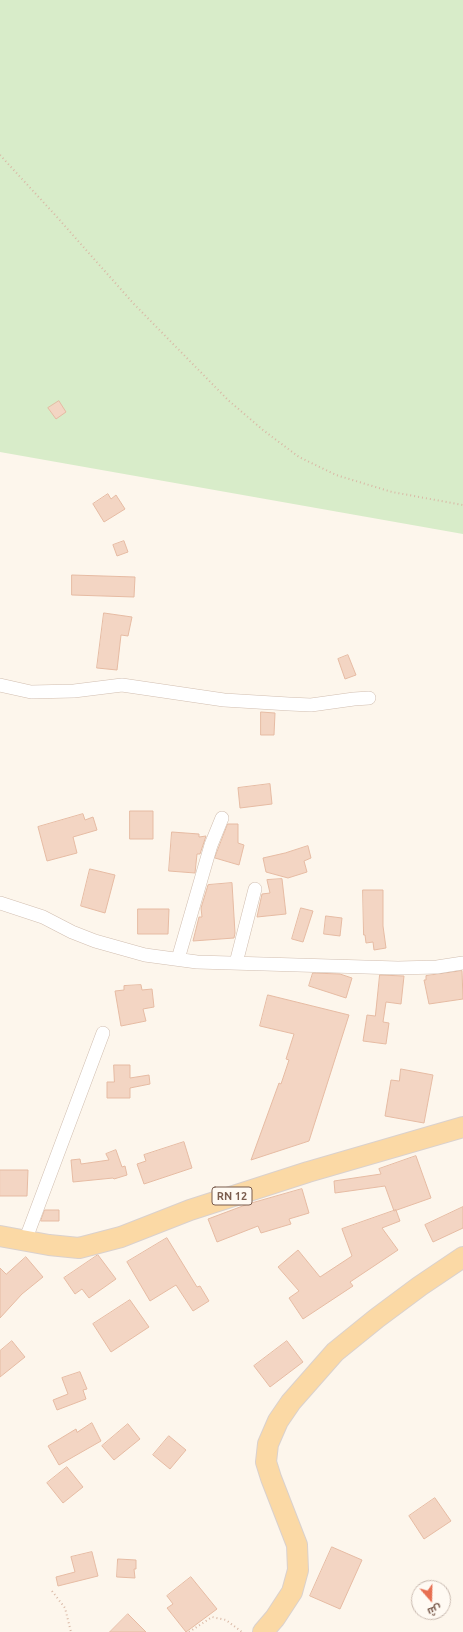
<!DOCTYPE html>
<html>
<head>
<meta charset="utf-8">
<style>
	body { margin:0 }
	#map { position:relative; width:463px; height:1632px; overflow:hidden; background:#fdf6ec; font-family:Ubuntu,Cairo,sans-serif }
	canvas { display:block }
	.north { position:absolute; left:411px; top:1580px; width:40px; height:40px; box-sizing:border-box; background:#fffaf3; border:1px solid #cabbb1; border-radius:50%; rotate:160deg; font-size:11px; font-weight:700; line-height:16px; text-align:center; color:#7a5c4d }
	.north::after { content:''; display:block; margin:auto; width:14px; height:18px; background:#e76f51; clip-path:polygon(50% 0,100% 100%,50% 72%,0 100%) }
</style>
</head>
<body>
<div id="map">
<canvas width="463" height="1632"></canvas>
<div class="north">ش</div>
</div>
<script>
const ctx = document.querySelector('canvas').getContext('2d');
ctx.lineJoin = 'round';
function paint(path, color) {
  ctx.fillStyle = color;
  ctx.fill(path, 'evenodd');
}
function trace(path, color, width, dash) {
  ctx.strokeStyle = color;
  ctx.lineWidth = width;
  ctx.lineCap = dash ? 'butt' : 'round';
  ctx.setLineDash(dash || []);
  ctx.stroke(path);
}
function write(font, color, halo, rows, align = 'center') {
  ctx.font = font + ' Ubuntu,sans-serif';
  ctx.lineWidth = 3;
  ctx.setLineDash([]);
  ctx.textBaseline = 'middle';
  ctx.strokeStyle = halo;
  ctx.fillStyle = color;
  for (const [text, x, y, turn = 0] of rows) {
    ctx.save();
    ctx.translate(x, y);
    ctx.rotate((+turn || 0) * Math.PI / 180);
    ctx.textAlign = isNaN(turn) ? turn : align;
    if (halo) ctx.strokeText(text, 0, 0);
    ctx.fillText(text, 0, 0);
    ctx.restore();
  }
}
const green = new Path2D(`
	M0,0h463v534l-463,-82z`);
const building = new Path2D(`
	M59,401l7,11 -10,7 -8,-11z
	M108,494l3,5 5,-4 9,14 -21,13 -11,-18z
	M124,541l4,11 -11,4 -4,-11z
	M72,575l63,2 -1,20 -62,-2z
	M104,613l28,4 -4,19 -7,-1 -4,35 -20,-2z
	M348,655l8,20 -11,4 -7,-20z
	M261,712l14,1 -1,22h-13z
	M270,784l2,20 -32,4 -2,-20z
	M130,811h23v28h-23z
	M83,814l2,6 8,-3 4,13 -24,7 4,16 -30,8 -9,-34z
	M228,824h10v19l6,2 -5,20 -24,-7z
	M172,832l27,2v3l7,-1 -6,18h-3l-2,19 -26,-2z
	M308,846l3,12 -7,3 3,11 -19,6 -22,-6 -3,-14 22,-5z
	M90,869l25,6 -10,38 -24,-7z
	M282,879l4,35 -29,3 5,-23 8,-1 -3,-13z
	M232,883l3,50 -1,5 -41,3 6,-24h3l-1,-9 7,-23z
	M363,890h20v36l3,22 -12,2 -1,-8 -7,1 -1,-8h-1z
	M301,908l12,3 -10,31 -11,-3z
	M138,909h31l-1,25h-30z
	M326,916l16,2 -2,18 -16,-2z
	M462,971l1,28 -34,5 -5,-24h2v-4z
	M313,973l27,1 12,4 -6,20 -37,-12z
	M380,975l24,1 -3,28 -15,-2 -3,20 6,1 -3,21 -23,-3 4,-26 8,1z
	M141,985l1,5 10,-1 2,18 -11,2 3,12 -25,5 -6,-35 9,-1v-4z
	M268,995l81,20 -40,126 -58,19 28,-77 2,1 8,-24 -3,-1 8,-25 -34,-8z
	M114,1065h16v13l19,-3 1,9 -20,4v10h-23v-16h7z
	M401,1069l32,6 -9,48 -39,-7 6,-36 8,1z
	M184,1142l8,26 -48,16 -7,-20 9,-3 -2,-6z
	M116,1150l6,17 3,-1 2,9 -13,4 -1,-1 -40,4 -2,-22 9,-1 1,5 28,-4 -3,-6z
	M416,1156l15,42 -37,13 -9,-25 -50,7 -1,-12 47,-7 -2,-5z
	M0,1170h28l-1,26h-27z
	M302,1189l7,24 -20,6 2,5 -30,9 -3,-7 -41,16 -9,-23 40,-15z
	M463,1207v21l-30,14 -8,-17z
	M45,1210h14v11h-18z
	M396,1210l4,11 -18,7 16,22 -48,32 3,4 -50,33 -14,-21 10,-7 -21,-24 20,-17 22,27 32,-21 -10,-27z
	M167,1238l30,49 3,-1 9,15 -16,10 -17,-26 -26,16 -23,-39z
	M98,1255l18,24 -27,19 -7,-9 -7,5 -11,-16z
	M26,1257l17,20 -21,17 -22,24v-50l6,6z
	M130,1300l19,27 -38,25 -18,-28z
	M12,1341l13,16 -25,20v-26z
	M287,1341l16,21 -33,25 -16,-21z
	M80,1372l7,17 -4,1 3,9 -29,11 -4,-10 15,-6 -6,-16z
	M92,1423l9,18 -42,24 -11,-19 28,-17 1,3z
	M128,1424l12,15 -26,21 -12,-14z
	M169,1436l17,14 -16,19 -17,-14z
	M67,1467l16,20 -20,16 -16,-20z
	M435,1498l16,23 -27,18 -15,-23z
	M332,1547l30,13 -22,49 -30,-13z
	M92,1552l6,24 -40,10 -2,-9 19,-5 -4,-15z
	M118,1559l18,1v9h-2l1,9 -18,-1z
	M191,1577l26,32 -31,23 -19,-24 6,-4 -6,-8z
	M128,1614l18,18h-36z`);
const path = new Path2D(`
	M0,155l57,62 76,86 95,97 35,30 36,27 37,18 56,17 71,13
	M52,1591l13,17 6,24
	M189,1632l23,-15 14,3 16,12`);
const minor = new Path2D(`
	M0,685l31,7 43,-1 48,-6 102,15 65,4 22,1 43,-6 15,-1
	M0,903l43,14 29,15 23,9 50,14 52,7 201,6 39,-1 26,-4
	M178,959l33,-114 11,-27
	M236,963l19,-74
	M25,1241l78,-208`);
const primary = new Path2D(`
	M0,1236l49,9 30,3 42,-11 69,-27 118,-38 155,-45
	M263,1632l12,-14 17,-26 6,-22 -1,-25 -26,-67 -5,-16 2,-18 10,-23 13,-19 44,-50 42,-34 43,-32 43,-29`);
const shields = [
	[232,1196,40]
];
const shieldNames = [
	["RN 12",232,1196]
];
paint(green, '#d8ecc9');
paint(building, '#f3d5c3');
trace(building, '#e6bba3', 1);
trace(minor, '#d1beb0', 14);
trace(primary, '#dad1cd', 22);
trace(path, '#d9b8a5', 2, [1, 3]);
trace(minor, '#fff', 13);
trace(primary, '#fbd9a5', 20);
for (const [x, y, w] of shields) {
  const box = new Path2D();
  box.roundRect(x - w / 2, y - 9, w, 18, 3);
  ctx.fillStyle = '#fffaf3';
  ctx.fill(box);
  trace(box, '#7a5c4d', 1);
}
write('bold 11px', '#7a5c4d', null, shieldNames);
</script>
</body>
</html>
